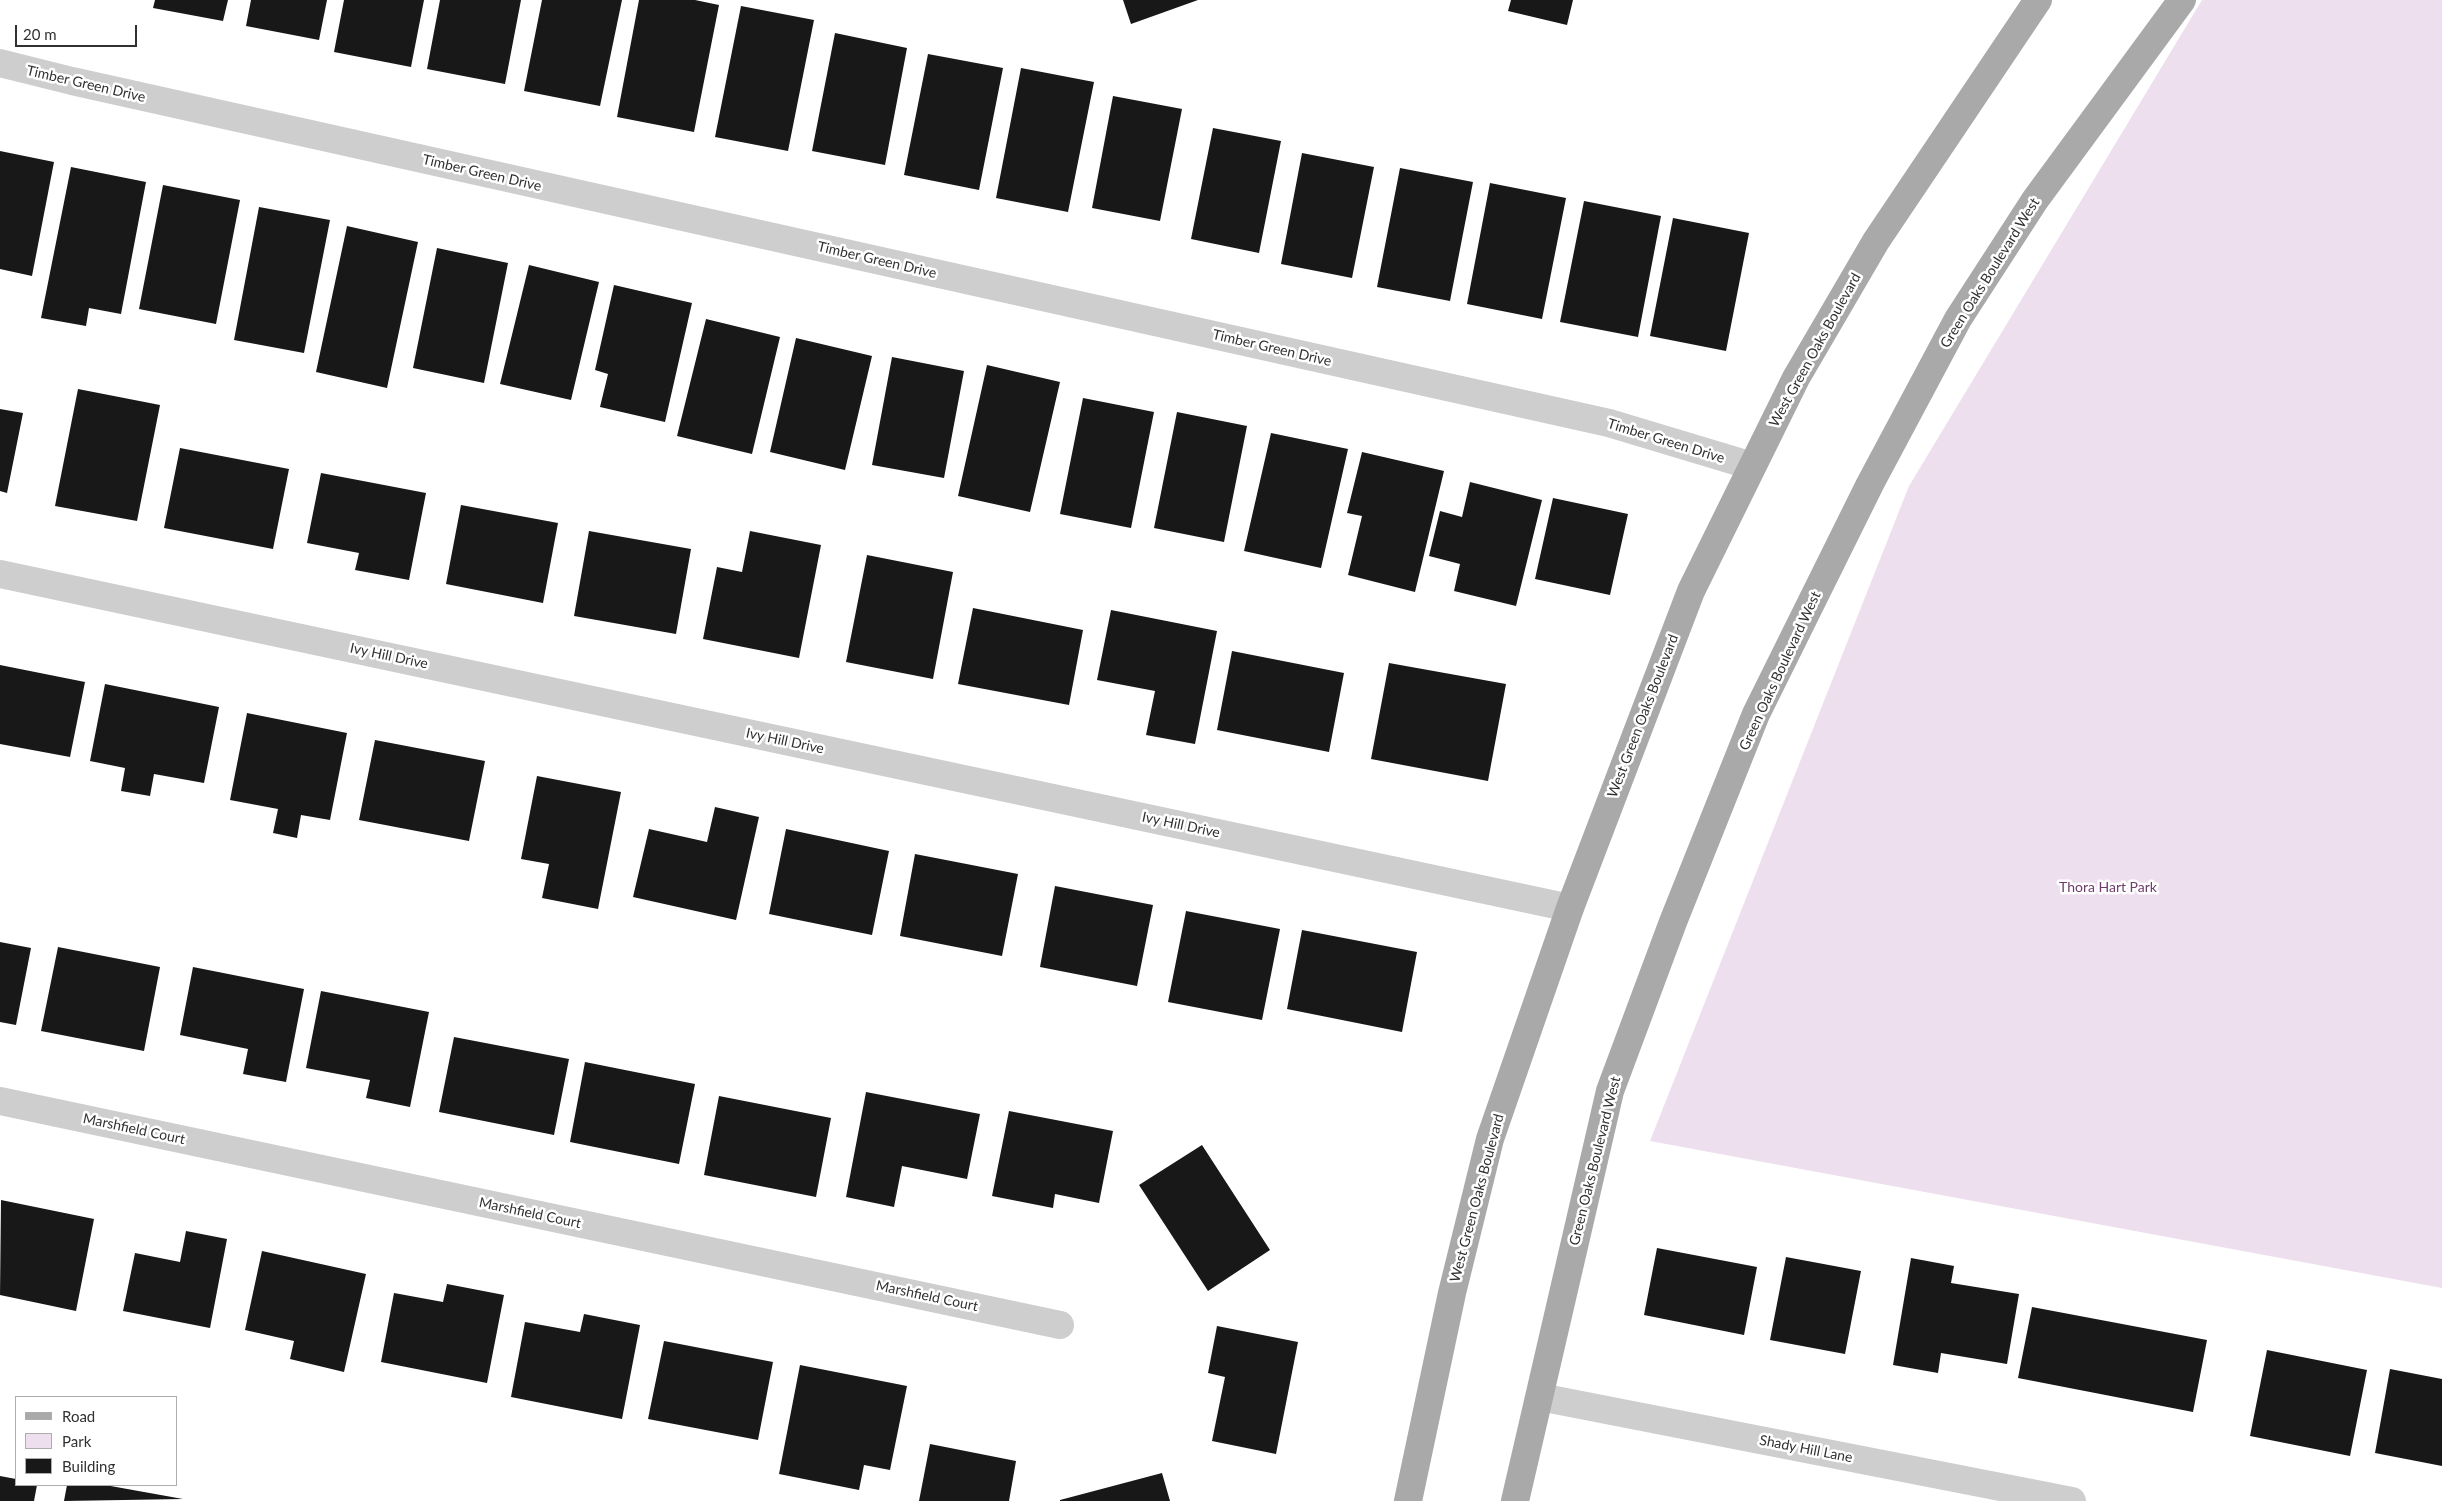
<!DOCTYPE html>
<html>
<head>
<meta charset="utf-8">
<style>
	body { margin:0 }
	#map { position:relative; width:2442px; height:1501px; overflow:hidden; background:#fff; font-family:Lato,sans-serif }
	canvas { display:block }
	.legend { position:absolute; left:15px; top:1396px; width:162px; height:90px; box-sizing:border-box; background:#fff; border:1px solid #adadad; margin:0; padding:6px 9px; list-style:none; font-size:15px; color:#313131 }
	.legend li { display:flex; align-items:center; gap:10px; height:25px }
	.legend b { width:25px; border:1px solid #adadad }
	.scale { position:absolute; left:15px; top:25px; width:122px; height:22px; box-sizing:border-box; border:2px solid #313131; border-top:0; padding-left:6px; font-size:15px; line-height:18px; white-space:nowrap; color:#313131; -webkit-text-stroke:4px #fff; paint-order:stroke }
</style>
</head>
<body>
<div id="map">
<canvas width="2442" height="1501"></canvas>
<ul class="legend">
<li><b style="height:6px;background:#a9a9a9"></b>Road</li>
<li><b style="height:14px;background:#eedfee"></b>Park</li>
<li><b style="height:14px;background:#181818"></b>Building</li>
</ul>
<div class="scale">20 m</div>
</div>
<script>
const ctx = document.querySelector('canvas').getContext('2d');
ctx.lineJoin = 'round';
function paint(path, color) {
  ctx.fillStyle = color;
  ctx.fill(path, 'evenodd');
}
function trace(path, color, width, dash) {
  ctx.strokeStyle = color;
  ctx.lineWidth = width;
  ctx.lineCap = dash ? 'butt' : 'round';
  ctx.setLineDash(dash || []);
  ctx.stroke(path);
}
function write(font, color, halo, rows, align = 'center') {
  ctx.font = font + ' Lato,sans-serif';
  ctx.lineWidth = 5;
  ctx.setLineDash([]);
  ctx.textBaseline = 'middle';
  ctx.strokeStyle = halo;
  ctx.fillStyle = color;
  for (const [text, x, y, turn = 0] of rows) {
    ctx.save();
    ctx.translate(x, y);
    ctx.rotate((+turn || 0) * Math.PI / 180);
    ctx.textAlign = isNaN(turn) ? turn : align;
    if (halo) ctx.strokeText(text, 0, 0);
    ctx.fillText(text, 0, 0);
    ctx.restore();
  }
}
const green = new Path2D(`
	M2202,0h240v1288l-792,-147 259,-655z`);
const building = new Path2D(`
	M155,0h73l-5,21 -70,-13z
	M251,0h76l-8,40 -73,-14z
	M344,0h80l-13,67 -77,-15z
	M440,0h81l-16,84 -78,-15z
	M542,0h80l-22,106 -76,-15z
	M639,0h56l24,5 -25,127 -77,-15z
	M1123,0h75l-67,24z
	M1511,0h62l-6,25 -59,-14z
	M741,6l73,14 -26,131 -73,-14z
	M835,33l72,15 -22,117 -73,-14z
	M928,54l75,14 -24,122 -75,-15z
	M1021,68l73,14 -26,130 -72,-14z
	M1113,96l69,13 -22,112 -68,-13z
	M1213,128l68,13 -22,112 -68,-14z
	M0,151l54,11 -22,114 -32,-7z
	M1302,153l72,14 -22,111 -71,-14z
	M71,167l75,15 -25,132 -32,-6 -3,18 -45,-8z
	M1400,168l73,14 -23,119 -73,-14z
	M1490,183l76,15 -24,121 -75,-15z
	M163,185l77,15 -24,124 -77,-15z
	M1584,201l77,15 -23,121 -78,-15z
	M259,207l71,13 -26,133 -70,-13z
	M1673,218l76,15 -23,118 -76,-15z
	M347,226l71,16 -31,146 -71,-16z
	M437,248l71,15 -24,120 -71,-15z
	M529,265l70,17 -28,118 -71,-16z
	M614,285l78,18 -27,119 -65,-15 8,-33 -13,-4z
	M706,319l74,18 -28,117 -75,-18z
	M796,338l76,18 -27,114 -75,-18z
	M892,357l72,14 -20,107 -72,-13z
	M987,365l73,17 -30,130 -72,-16z
	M78,389l82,16 -23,116 -82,-15z
	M1083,398l71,14 -23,116 -71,-14z
	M0,409l23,4 -16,80 -7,-2z
	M1177,412l70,14 -23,116 -70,-14z
	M1271,433l77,16 -27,119 -77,-17z
	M180,448l109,21 -16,80 -109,-21z
	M1362,452l82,19 -29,121 -67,-17 14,-59 -15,-3z
	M321,473l105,20 -17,87 -54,-10 4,-17 -52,-10z
	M1470,482l72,18 -26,106 -62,-15 6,-27 -31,-8 11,-45 22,6z
	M1553,498l75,16 -18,81 -75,-16z
	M461,505l97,18 -15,80 -97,-19z
	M589,531l102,18 -15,85 -102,-18z
	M750,531l71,14 -22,113 -96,-19 14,-72 25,5z
	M867,555l86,17 -20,107 -87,-17z
	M973,608l110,22 -14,75 -111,-21z
	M1111,610l106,21 -22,113 -49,-9 9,-44 -58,-11z
	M1232,651l112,22 -15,79 -112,-22z
	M1389,663l117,21 -18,97 -117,-22z
	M0,665l85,17 -15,75 -70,-13z
	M105,684l114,23 -15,76 -50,-9 -4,22 -29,-5 4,-23 -35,-7z
	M247,713l100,20 -17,87 -29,-5 -4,23 -24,-5 5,-24 -48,-9z
	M375,740l110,21 -16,80 -110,-21z
	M537,776l84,16 -23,117 -56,-11 7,-34 -28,-5z
	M715,807l44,10 -23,103 -103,-23 16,-68 58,13z
	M786,829l103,22 -17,84 -103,-21z
	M915,854l103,20 -16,82 -102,-20z
	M1055,886l98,19 -16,81 -97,-19z
	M1186,911l94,18 -18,91 -94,-18z
	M1302,930l115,22 -15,80 -115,-23z
	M0,942l31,6 -15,77 -16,-3z
	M58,947l102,20 -16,84 -103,-20z
	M193,967l111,22 -18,93 -43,-8 5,-25 -68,-14z
	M321,991l108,21 -19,95 -44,-9 4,-18 -64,-12z
	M454,1037l115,22 -15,76 -115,-23z
	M585,1062l110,22 -16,80 -109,-22z
	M866,1092l114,22 -13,65 -65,-13 -8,41 -48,-10z
	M719,1096l112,22 -15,79 -112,-22z
	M1009,1111l104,20 -14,72 -44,-9 -2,14 -61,-12z
	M1202,1145l68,105 -62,41 -69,-106z
	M1,1200l93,19 -18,92 -76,-16z
	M186,1231l41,8 -17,89 -87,-17 12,-58 45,9z
	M1657,1248l100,19 -13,68 -100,-20z
	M262,1251l104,23 -22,98 -54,-13 4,-18 -49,-11z
	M1786,1257l75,14 -16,83 -75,-14z
	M1911,1258l43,8 -3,17 68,11 -12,70 -66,-11 -3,20 -45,-8z
	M447,1284l57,11 -17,88 -106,-21 13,-69 49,9z
	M2032,1307l175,33 -14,72 -175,-34z
	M584,1314l56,11 -18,94 -111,-22 14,-75 55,10z
	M1217,1326l81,16 -22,112 -64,-13 13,-64 -17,-4z
	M664,1341l109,21 -15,78 -110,-21z
	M2267,1350l100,20 -17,86 -100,-20z
	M800,1365l107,21 -17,84 -26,-5 -5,25 -80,-16z
	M2390,1369l52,10v87l-67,-13z
	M930,1444l86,17 -7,40h-90z
	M1162,1473l8,28h-110v-1z
	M0,1476l16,3v6h21l-3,16h-34z
	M67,1485h38l78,14 -119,2z`);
const minor = new Path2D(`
	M0,63l72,18 1537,342 143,43
	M0,574l1570,334
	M0,1101l1060,224
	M1540,1397l532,104`);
const major = new Path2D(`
	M1408,1501l44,-208 38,-154 80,-231 121,-317 105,-213 80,-137 162,-241
	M1515,1501l95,-410 63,-169 83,-208 114,-230 88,-165 77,-119 147,-200`);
const streetNames = [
	["Timber Green Drive",86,84,13],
	["Timber Green Drive",482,173,13],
	["Timber Green Drive",877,260,13],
	["Green Oaks Boulevard West",1990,273,-58],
	["Timber Green Drive",1272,348,13],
	["West Green Oaks Boulevard",1815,350,-61],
	["Timber Green Drive",1666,441,17],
	["Ivy Hill Drive",389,656,12],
	["Green Oaks Boulevard West",1780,671,-65],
	["West Green Oaks Boulevard",1643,716,-69],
	["Ivy Hill Drive",785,741,12],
	["Ivy Hill Drive",1181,825,12],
	["Marshfield Court",134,1129,12],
	["Green Oaks Boulevard West",1595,1161,-76],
	["West Green Oaks Boulevard",1477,1198,-75],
	["Marshfield Court",530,1213,12],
	["Marshfield Court",927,1296,12],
	["Shady Hill Lane",1806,1449,11]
];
const parkNames = [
	["Thora Hart Park",2108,887]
];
paint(green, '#eedfee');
paint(building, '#181818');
trace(minor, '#cecece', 28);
trace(major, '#a9a9a9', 28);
write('14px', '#313131', '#fff', streetNames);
write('14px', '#6f3c6b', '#fff', parkNames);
</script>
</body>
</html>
